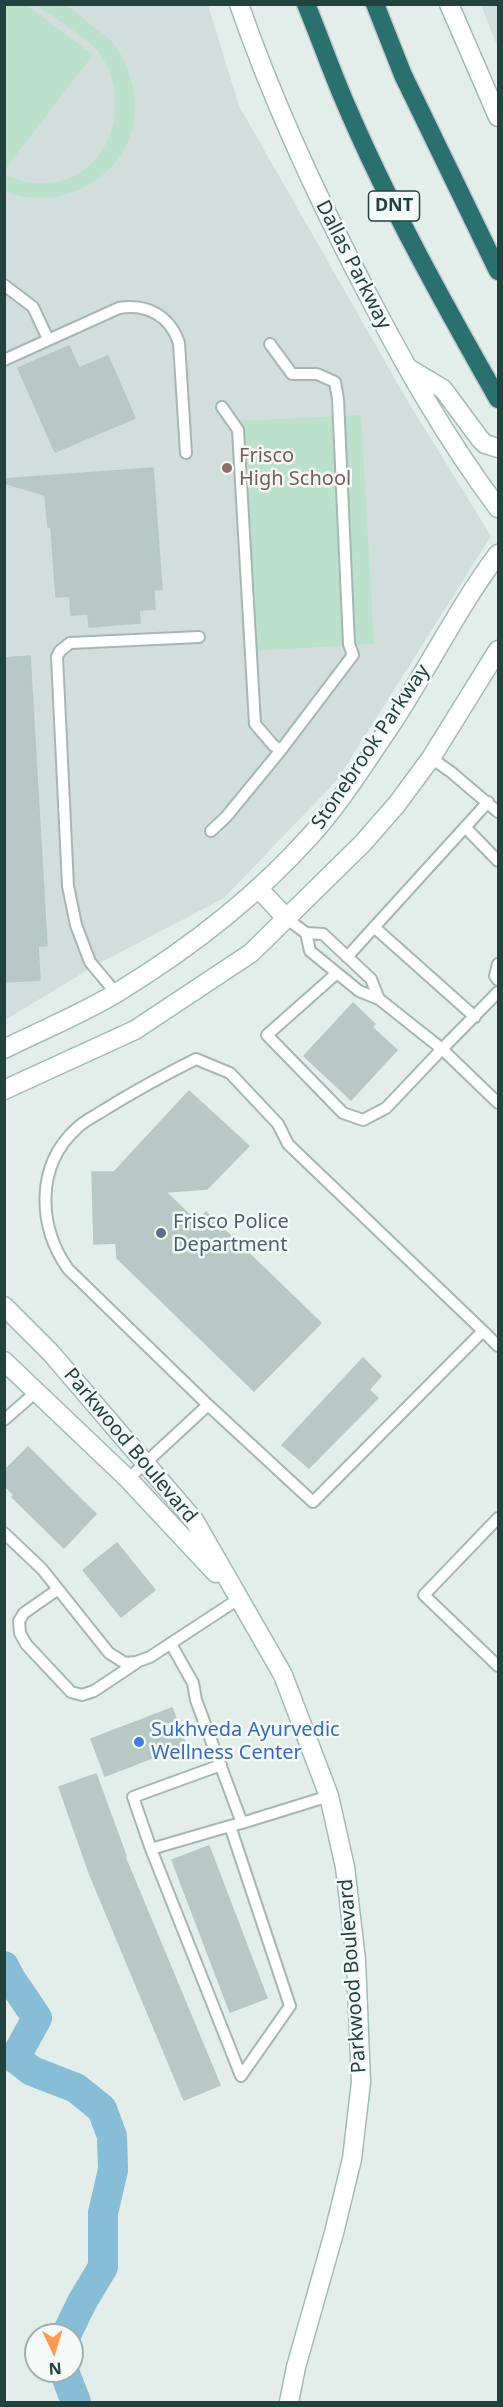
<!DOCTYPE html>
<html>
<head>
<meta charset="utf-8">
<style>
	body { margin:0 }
	#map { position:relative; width:503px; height:2407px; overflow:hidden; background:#e3eeeb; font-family:"Noto Sans",sans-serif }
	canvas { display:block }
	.frame { position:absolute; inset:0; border:6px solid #21423e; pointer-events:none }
	.north { position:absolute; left:24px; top:2323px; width:60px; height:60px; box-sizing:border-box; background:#f5faf8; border:2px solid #a0b0ae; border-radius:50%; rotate:176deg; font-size:16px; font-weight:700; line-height:24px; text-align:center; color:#21423e }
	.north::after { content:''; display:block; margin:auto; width:21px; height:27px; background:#fd9953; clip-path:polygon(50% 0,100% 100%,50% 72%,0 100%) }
</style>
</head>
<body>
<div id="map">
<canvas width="503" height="2407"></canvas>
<div class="frame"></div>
<div class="north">N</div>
</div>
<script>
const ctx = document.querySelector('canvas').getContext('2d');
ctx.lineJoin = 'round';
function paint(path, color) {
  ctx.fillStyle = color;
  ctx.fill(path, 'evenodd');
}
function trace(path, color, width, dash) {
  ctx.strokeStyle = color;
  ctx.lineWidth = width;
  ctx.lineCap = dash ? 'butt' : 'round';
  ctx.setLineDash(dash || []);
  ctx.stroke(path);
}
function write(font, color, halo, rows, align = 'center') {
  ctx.font = font + ' "Noto Sans",sans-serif';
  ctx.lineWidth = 5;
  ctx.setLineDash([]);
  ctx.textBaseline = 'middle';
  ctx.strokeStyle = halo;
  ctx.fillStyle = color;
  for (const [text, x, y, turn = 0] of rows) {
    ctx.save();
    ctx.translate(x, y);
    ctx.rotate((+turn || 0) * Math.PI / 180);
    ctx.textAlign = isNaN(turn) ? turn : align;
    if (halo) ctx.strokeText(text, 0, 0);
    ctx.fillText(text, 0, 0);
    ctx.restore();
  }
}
const built = new Path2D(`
	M4,5h204l31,101 168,294 84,136 -154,244 -113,118 -128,67 -91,55z
	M481,5h17v43z`);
const green = new Path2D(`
	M4,5h23l66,50 -88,114z
	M36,5c8,-1 19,-2 27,-1 10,3 21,16 29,22 6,4 13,9 18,14 11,11 17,26 21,40 22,78 -54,137 -126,112v-17c10,4 19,7 30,8 72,6 102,-79 63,-132 -9,-11 -48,-36 -62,-46z
	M361,415l13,229 -124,7 -13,-230z`);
const river = new Path2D(`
	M4,1966l6,12 27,40 -22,40 17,13 44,17 26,21 10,27 1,34 -10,43v54l-21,35 -16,33
	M64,2371l12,31`);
const building = new Path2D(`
	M69,346l10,22 29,-12 27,62 -80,34 -37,-84z
	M153,468l9,121 -8,1 1,19 -16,1 1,13 -51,4 -1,-13 -17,1 -1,-19 -14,1 -5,-70h-3l-3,-32 -41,-12v-4z
	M30,656l17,290h-9l2,34 -36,2v-324z
	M353,1003l22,21 -3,3 25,23 -46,50 -47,-44z
	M189,1091l60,55 -42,43 -41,3 31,30 9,-10 115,111 -67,68 -137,-133 -1,-15 -22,1 -2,-72h22z
	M363,1358l18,18 -12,14 9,8 -69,70 -27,-23z
	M28,1447l68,67 -32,34 -52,-51 2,-2 -10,-10v-14z
	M117,1543l38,47 -34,27 -38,-47z
	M172,1708l14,37 -81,31 -14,-37z
	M96,1774l30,82 -1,1 95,228 -36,15 -94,-225 -31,-88z
	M209,1846l58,152 -37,14 -58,-152z`);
const lane = new Path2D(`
	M4,285l29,22 15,32
	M270,344l22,30h25l18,8 3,17 11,245 4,11 -72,95
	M4,360l115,-52c28,-5 51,8 60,35l7,110
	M431,758l20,14 47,40
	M465,827l33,34
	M211,831l15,-14 55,-67 -7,-4 -19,-22 -17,-294 -16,-23
	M287,919l19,14 4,18 49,40 20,8 -8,-20 -48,-45 -17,-1
	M374,927l101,90
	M347,957l141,-155
	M498,964l-3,12 3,4
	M337,973l-70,62 76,78 20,7 23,-12 56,-59 56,54
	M116,993l-26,-31 -14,-37 -8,-39 -11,-229 3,-6 10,-8 129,-6
	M379,999l63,50 56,-57
	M196,1059l34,14 48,51 10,20 195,187 -170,171 -105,-97 -140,-136c-30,-43 -33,-103 9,-141 7,-7 18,-12 27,-18 29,-18 60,-35 92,-51z
	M483,1331l15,15
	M4,1420l32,-28
	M128,1479l80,-74
	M498,1518l-74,77 74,71
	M4,1533l38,36 67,84 16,10 11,-1 14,-5 90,-59
	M57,1590l-33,23 -5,8 1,12 6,11 45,48 11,3 12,-4 42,-28
	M171,1644l22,39 3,17 46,123 87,-27
	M230,1826l60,180 -49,70 -90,-227 79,-23 12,-3
	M151,1849l-18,-52 88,-32`);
const secondary = new Path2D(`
	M239,4c34,98 77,191 125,283 40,77 82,152 134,221
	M449,4l49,113
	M408,368l35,21 37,50 5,5 13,4
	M258,888l29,31
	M4,1049c38,-19 78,-35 114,-57 72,-44 138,-95 194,-158 28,-31 51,-68 75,-103 39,-58 69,-121 111,-177
	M4,1090l131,-60 116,-77 112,-110 34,-39 34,-46 67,-108
	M4,1306l47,47 143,167 89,155 46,121 16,71 11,93 5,122 -9,77 -18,74 -38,134 -7,35
	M4,1361l124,118 88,94`);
const highway = new Path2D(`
	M306,4c14,34 26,69 41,103 43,100 97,197 151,292
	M375,4l28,71 95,196`);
const markers = [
	[227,468,6,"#8d6e63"],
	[161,1233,6,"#5c6f8a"],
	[139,1742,6,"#3f7fe0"]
];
const shields = [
	[394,206,51]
];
const shieldNames = [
	["DNT",394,206]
];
const streetNames = [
	["Dallas Parkway",353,265,63],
	["Stonebrook Parkway",371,747,-56],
	["Parkwood Boulevard",130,1446,50],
	["Parkwood Boulevard",353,1976,-94]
];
const educationNames = [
	["Frisco",239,456],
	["High School",239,479]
];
const serviceNames = [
	["Frisco Police",173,1222],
	["Department",173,1245]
];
const shopNames = [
	["Sukhveda Ayurvedic",151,1730],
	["Wellness Center",151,1753]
];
paint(built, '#d1dedb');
paint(green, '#bbe1cc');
trace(river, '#88bdd7', 30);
paint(building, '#b8c9c5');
trace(building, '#b5c9c4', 1.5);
trace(lane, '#a5b7b4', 14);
trace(secondary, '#a1bbb6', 21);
trace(highway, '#c1cac9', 21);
trace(lane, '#fff', 10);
trace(secondary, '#fff', 18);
trace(highway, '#2a706e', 18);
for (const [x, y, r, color] of markers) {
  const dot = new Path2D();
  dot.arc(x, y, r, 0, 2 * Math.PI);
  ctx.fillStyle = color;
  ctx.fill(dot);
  trace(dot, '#f5faf8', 2);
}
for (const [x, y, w] of shields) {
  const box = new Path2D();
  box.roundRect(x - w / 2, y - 15, w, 30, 4.5);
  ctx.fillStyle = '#f5faf8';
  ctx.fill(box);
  trace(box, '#21423e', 1.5);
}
write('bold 18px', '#21423e', null, shieldNames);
write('20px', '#21423e', '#f5faf8', streetNames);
write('20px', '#785e54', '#f5faf8', educationNames, 'left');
write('20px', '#4e5e75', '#f5faf8', serviceNames, 'left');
write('20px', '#366cbe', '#f5faf8', shopNames, 'left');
</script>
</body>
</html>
